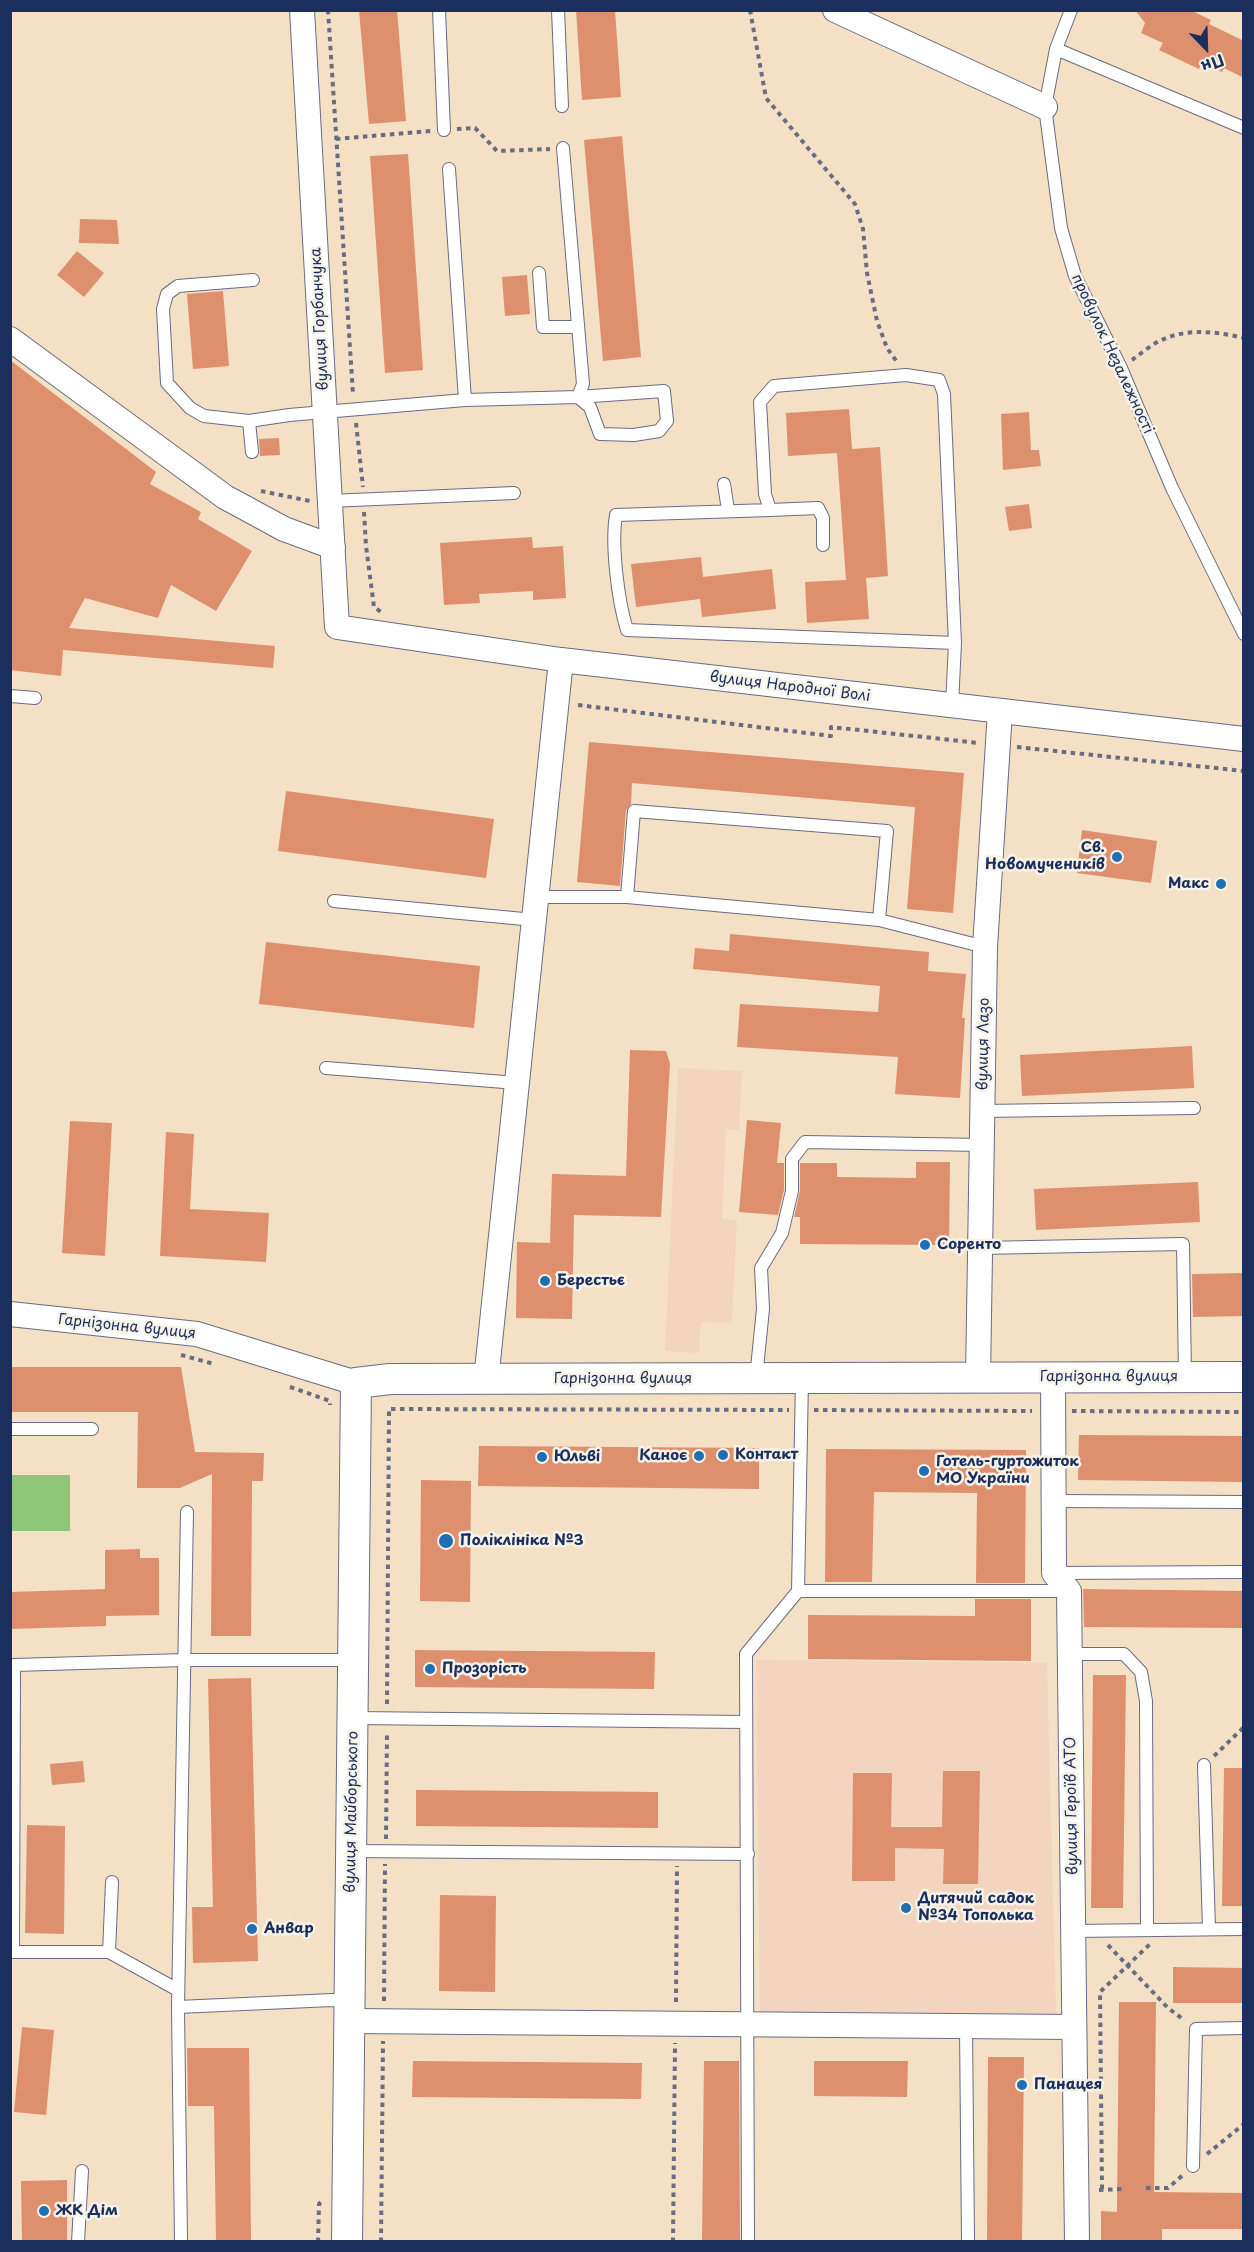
<!DOCTYPE html>
<html>
<head>
<meta charset="utf-8">
<style>
	body { margin:0 }
	#map { position:relative; width:1254px; height:2252px; overflow:hidden; background:#f4e0c5; font-family:"Playpen Sans",sans-serif }
	canvas { display:block }
	.frame { position:absolute; inset:0; border:12px solid #1b2f5e; pointer-events:none }
	.north { position:absolute; left:1176px; top:18px; width:60px; height:60px; -webkit-text-stroke:4px #f7f3e8; paint-order:stroke; rotate:157deg; font-size:16px; font-weight:700; line-height:24px; text-align:center; color:#1b2f5e }
	.north::after { content:''; display:block; margin:auto; width:21px; height:27px; background:#1b2f5e; clip-path:polygon(50% 0,100% 100%,50% 72%,0 100%) }
</style>
</head>
<body>
<div id="map">
<canvas width="1254" height="2252"></canvas>
<div class="frame"></div>
<div class="north">Пн</div>
</div>
<script>
const ctx = document.querySelector('canvas').getContext('2d');
ctx.lineJoin = 'round';
function paint(path, color) {
  ctx.fillStyle = color;
  ctx.fill(path, 'evenodd');
}
function trace(path, color, width, dash) {
  ctx.strokeStyle = color;
  ctx.lineWidth = width;
  ctx.lineCap = dash ? 'butt' : 'round';
  ctx.setLineDash(dash || []);
  ctx.stroke(path);
}
function write(font, color, halo, rows, align = 'center') {
  ctx.font = font + ' "Playpen Sans",sans-serif';
  ctx.lineWidth = 5;
  ctx.setLineDash([]);
  ctx.textBaseline = 'middle';
  ctx.strokeStyle = halo;
  ctx.fillStyle = color;
  for (const [text, x, y, turn = 0] of rows) {
    ctx.save();
    ctx.translate(x, y);
    ctx.rotate((+turn || 0) * Math.PI / 180);
    ctx.textAlign = isNaN(turn) ? turn : align;
    if (halo) ctx.strokeText(text, 0, 0);
    ctx.fillText(text, 0, 0);
    ctx.restore();
  }
}
const built = new Path2D(`
	M678,1068l64,3 -3,59 -13,-1 -4,90 15,1 -5,103 -31,-1 -2,31 -34,-2z
	M756,1660l291,3 9,351h-296z`);
const green = new Path2D(`
	M11,1475h59v56h-59z`);
const building = new Path2D(`
	M359,10h38l9,111 -37,3z
	M576,10h39l6,87 -39,3z
	M1135,10h55l21,10 -2,4 35,17v37l-20,-10 -2,4 -20,-10 -3,7 -40,-19 4,-7 -22,-10 4,-10z
	M622,136l19,221 -38,4 -19,-221z
	M408,154l15,216 -38,3 -15,-217z
	M80,219l37,1 2,24 -40,-1z
	M77,251l27,22 -20,24 -27,-22z
	M527,275l3,39 -25,2 -3,-39z
	M223,291l6,75 -36,3 -6,-75z
	M10,360l146,112 -6,12 51,28 -3,7 54,32 -36,60 -45,-26 -13,33 -73,-20 -16,30 206,18 -2,22 -210,-18 -2,26 -51,-6z
	M849,409l3,40 28,-2 8,129 -22,2 3,41 -62,4 -2,-41 41,-2 -9,-127 -49,3 -2,-43z
	M1029,412l2,38h8l2,16 -38,4 -2,-56z
	M279,438l1,17 -20,1 -1,-17z
	M1029,504l3,24 -23,3 -4,-24z
	M532,537l1,11 30,-2 3,52 -33,2v-9l-54,3 1,9 -36,2 -4,-62z
	M701,557l2,20 69,-8 4,40 -74,8 -2,-18 -64,8 -5,-43z
	M589,742l375,31 -11,140 -46,-4 8,-102 -283,-24 -1,21 -5,6 -6,76 -43,-4z
	M286,791l208,28 -8,59 -208,-27z
	M1082,830l75,11 -6,42 -74,-10z
	M730,934l199,18 -1,19 38,3 -4,44h3l-5,80 -65,-4 3,-37 -161,-10 3,-43 138,8 2,-26 -187,-17 2,-21 34,3z
	M266,942l214,24 -6,62 -215,-24z
	M1192,1046l2,42 -172,8 -2,-41z
	M630,1050l36,1 4,12 -9,154 -87,-2 -2,104 -56,-1 1,-76 33,1 2,-69 74,2z
	M747,1120l34,3 -4,40h7v27l-6,25 -39,-3z
	M70,1121l42,2 -7,133 -43,-3z
	M166,1132l28,2 -4,75 79,4 -3,49 -106,-6z
	M916,1162h34l-1,83 -149,-1v-27h-6l6,-26v-28h37v14l79,1z
	M1198,1182l2,40 -164,8 -2,-41z
	M1244,1273v43l-51,1 -1,-43z
	M10,1367h171l14,85 69,1 -1,28h-11l-1,155h-40l1,-162 -32,14h-43l1,-76h-128z
	M1079,1435l165,1v46l-166,-2z
	M479,1446l280,2v41l-281,-3z
	M826,1449l200,1 -1,133h-49l1,-90 -103,-1 -2,90h-47z
	M421,1480l50,1 -1,121 -50,-1z
	M140,1549v9h19v57l-53,1v10l-96,3v-37l95,-3v-39z
	M1083,1589l161,2v37l-160,-1z
	M975,1599h56v62l-223,-2v-44l167,1z
	M415,1650l240,2 -1,37 -239,-2z
	M1093,1675h33l-3,233h-32z
	M251,1678l7,283 -65,2 -1,-56h21l-5,-228z
	M83,1761l2,21 -33,3 -2,-21z
	M1224,1768h20v138h-22z
	M943,1771h37l-2,113h-35l1,-35 -49,-1v33h-43l1,-108h39l-1,54h51z
	M416,1790l242,2v36l-242,-2z
	M27,1825l38,1 -1,108 -39,-1z
	M440,1895l56,1 -1,96 -56,-1z
	M1173,1967l71,1v35h-71z
	M1119,2002h37l-2,190 90,1v36h-82v12h-61v-30l16,1z
	M22,2027l32,3 -8,85 -32,-3z
	M187,2048h62l2,193h-35l-2,-135h-26z
	M988,2057h36l-2,184h-35z
	M413,2061l229,2 -1,36 -229,-2z
	M704,2061h35l1,180h-38z
	M814,2061h94l-1,36 -93,-1z
	M67,2180v61h-45l-1,-60z`);
const path = new Path2D(`
	M328,10l25,384
	M750,10l16,88 89,106 8,25 4,44 10,48 10,27 10,14
	M457,129l18,-1 22,23 53,-2
	M336,139l95,-8
	M1132,360c10,-7 21,-17 32,-21 25,-11 54,-7 80,-1
	M356,423l7,64
	M261,491l49,10
	M364,512l2,34 8,61 7,5
	M578,705l253,31v-9l148,16
	M1017,747l227,24
	M181,1355l33,9
	M290,1387l40,14v4
	M814,1410l218,1
	M1072,1411l172,1
	M387,1704l2,-295 400,1
	M1214,1756l30,-29
	M386,1839l1,-107
	M1108,1945l60,63 16,12
	M384,2001l1,-137
	M676,2002l1,-136
	M1207,2154l37,-30
	M1146,2188h22l15,-13
	M1102,2189l-2,-197 50,-48
	M1099,2190l23,-1
	M318,2242l1,-38 4,-4
	M381,2242l2,-201
	M673,2242l2,-199`);
const service = new Path2D(`
	M439,10l5,120
	M558,10l4,96
	M1071,10l-15,39 -11,58 16,121 14,48 46,92 51,120 72,146
	M1056,49l188,79
	M449,169l16,231
	M539,273l4,54h35
	M253,280l-75,6 -11,8 -4,15 4,74 23,25 14,8 45,5 40,-6 176,-15 113,-3 5,-13 -20,-236
	M664,391l3,30 -8,10 -25,4 -34,-1 -10,-27 -12,-10z
	M249,421l3,31
	M724,484l4,26
	M330,501l184,-8
	M770,510l48,-2 5,10v27
	M10,696l25,2
	M952,705l3,-62 -11,-249 -5,-14 -33,-5 -132,11 -14,16 5,92 5,16 -154,5c-5,30 2,86 11,115l328,13
	M536,897h91l7,-86 253,20 -8,89 106,27
	M627,897l252,23
	M334,901l200,19
	M326,1068l191,15
	M983,1111l211,-3
	M981,1248l202,-4 2,133
	M756,1378l7,-69 -2,-41 21,-35 10,-42v-32l13,-17 178,3
	M10,1429h82
	M1054,1501l190,1
	M1056,1573l188,-1
	M798,1591h269
	M1070,1654h54l17,18 5,29 1,229
	M353,1718l393,4
	M1204,1765l5,163
	M351,1851l397,3
	M112,1882l-3,70h-96l1,-287 170,-5h168
	M1073,1931l171,-2
	M109,1952l69,38
	M178,2007l9,-495
	M966,2026l2,216
	M1193,2166l3,-137 48,-1
	M78,2242l4,-71
	M181,2242l-3,-235 154,-7 18,1
	M748,2242l-2,-588 52,-63 4,-212`);
const minor = new Path2D(`
	M302,10l35,617 224,33 683,79
	M835,10l210,97
	M10,339l215,158 59,32 49,18
	M10,1314l187,20 159,49
	M978,1377l7,-430 15,-236
	M1053,1377l1,196 15,18 8,651
	M486,1380l75,-720
	M350,2021l724,6`);
const tertiary = new Path2D(`
	M347,2242l9,-859 34,-4 854,-2`);
const markers = [
	[1117,857,6,"#1f6fb2"],
	[1221,884,6,"#1f6fb2"],
	[925,1245,6,"#1f6fb2"],
	[545,1281,6,"#1f6fb2"],
	[723,1455,6,"#1f6fb2"],
	[699,1456,6,"#1f6fb2"],
	[542,1457,6,"#1f6fb2"],
	[924,1471,6,"#1f6fb2"],
	[446,1541,8,"#1f6fb2"],
	[430,1669,6,"#1f6fb2"],
	[906,1908,6,"#1f6fb2"],
	[252,1929,6,"#1f6fb2"],
	[1022,2085,6,"#1f6fb2"],
	[44,2211,6,"#1f6fb2"]
];
const streetNames = [
	["вулиця Горбанчука",320,319,-93],
	["провулок Незалежності",1112,354,65],
	["вулиця Народної Волі",790,687,7],
	["вулиця Лазо",984,1044,-89],
	["Гарнізонна вулиця",127,1327,6],
	["Гарнізонна вулиця",1109,1377],
	["Гарнізонна вулиця",623,1379],
	["вулиця Героїв АТО",1072,1806,-91],
	["вулиця Майборського",352,1812,-89]
];
const poiNames = [
	["Св.",1105,848,"right"],
	["Новомучеників",1105,865,"right"],
	["Макс",1209,884,"right"],
	["Соренто",937,1245],
	["Берестьє",557,1281],
	["Контакт",735,1455],
	["Каноє",687,1456,"right"],
	["Юльві",554,1457],
	["Готель-гуртожиток",936,1462],
	["МО України",936,1479],
	["Поліклініка №3",460,1541],
	["Прозорість",442,1669],
	["Дитячий садок",918,1899],
	["№34 Тополька",918,1916],
	["Анвар",264,1929],
	["Панацея",1034,2085],
	["ЖК Дім",56,2211]
];
paint(built, '#f3d4bf');
paint(green, '#8ec67a');
paint(building, '#de8f6d');
trace(service, '#676d82', 14);
trace(minor, '#676d82', 26);
trace(tertiary, '#676d82', 32);
trace(path, '#676d82', 4, [4.5, 4.5]);
trace(service, '#fff', 12);
trace(minor, '#fff', 24);
trace(tertiary, '#fff', 30);
for (const [x, y, r, color] of markers) {
  const dot = new Path2D();
  dot.arc(x, y, r, 0, 2 * Math.PI);
  ctx.fillStyle = color;
  ctx.fill(dot);
  trace(dot, '#f7f3e8', 2);
}
write('15px', '#1b2f5e', '#f7f3e8', streetNames);
write('bold 15px', '#1b2f5e', '#f7f3e8', poiNames, 'left');
</script>
</body>
</html>
